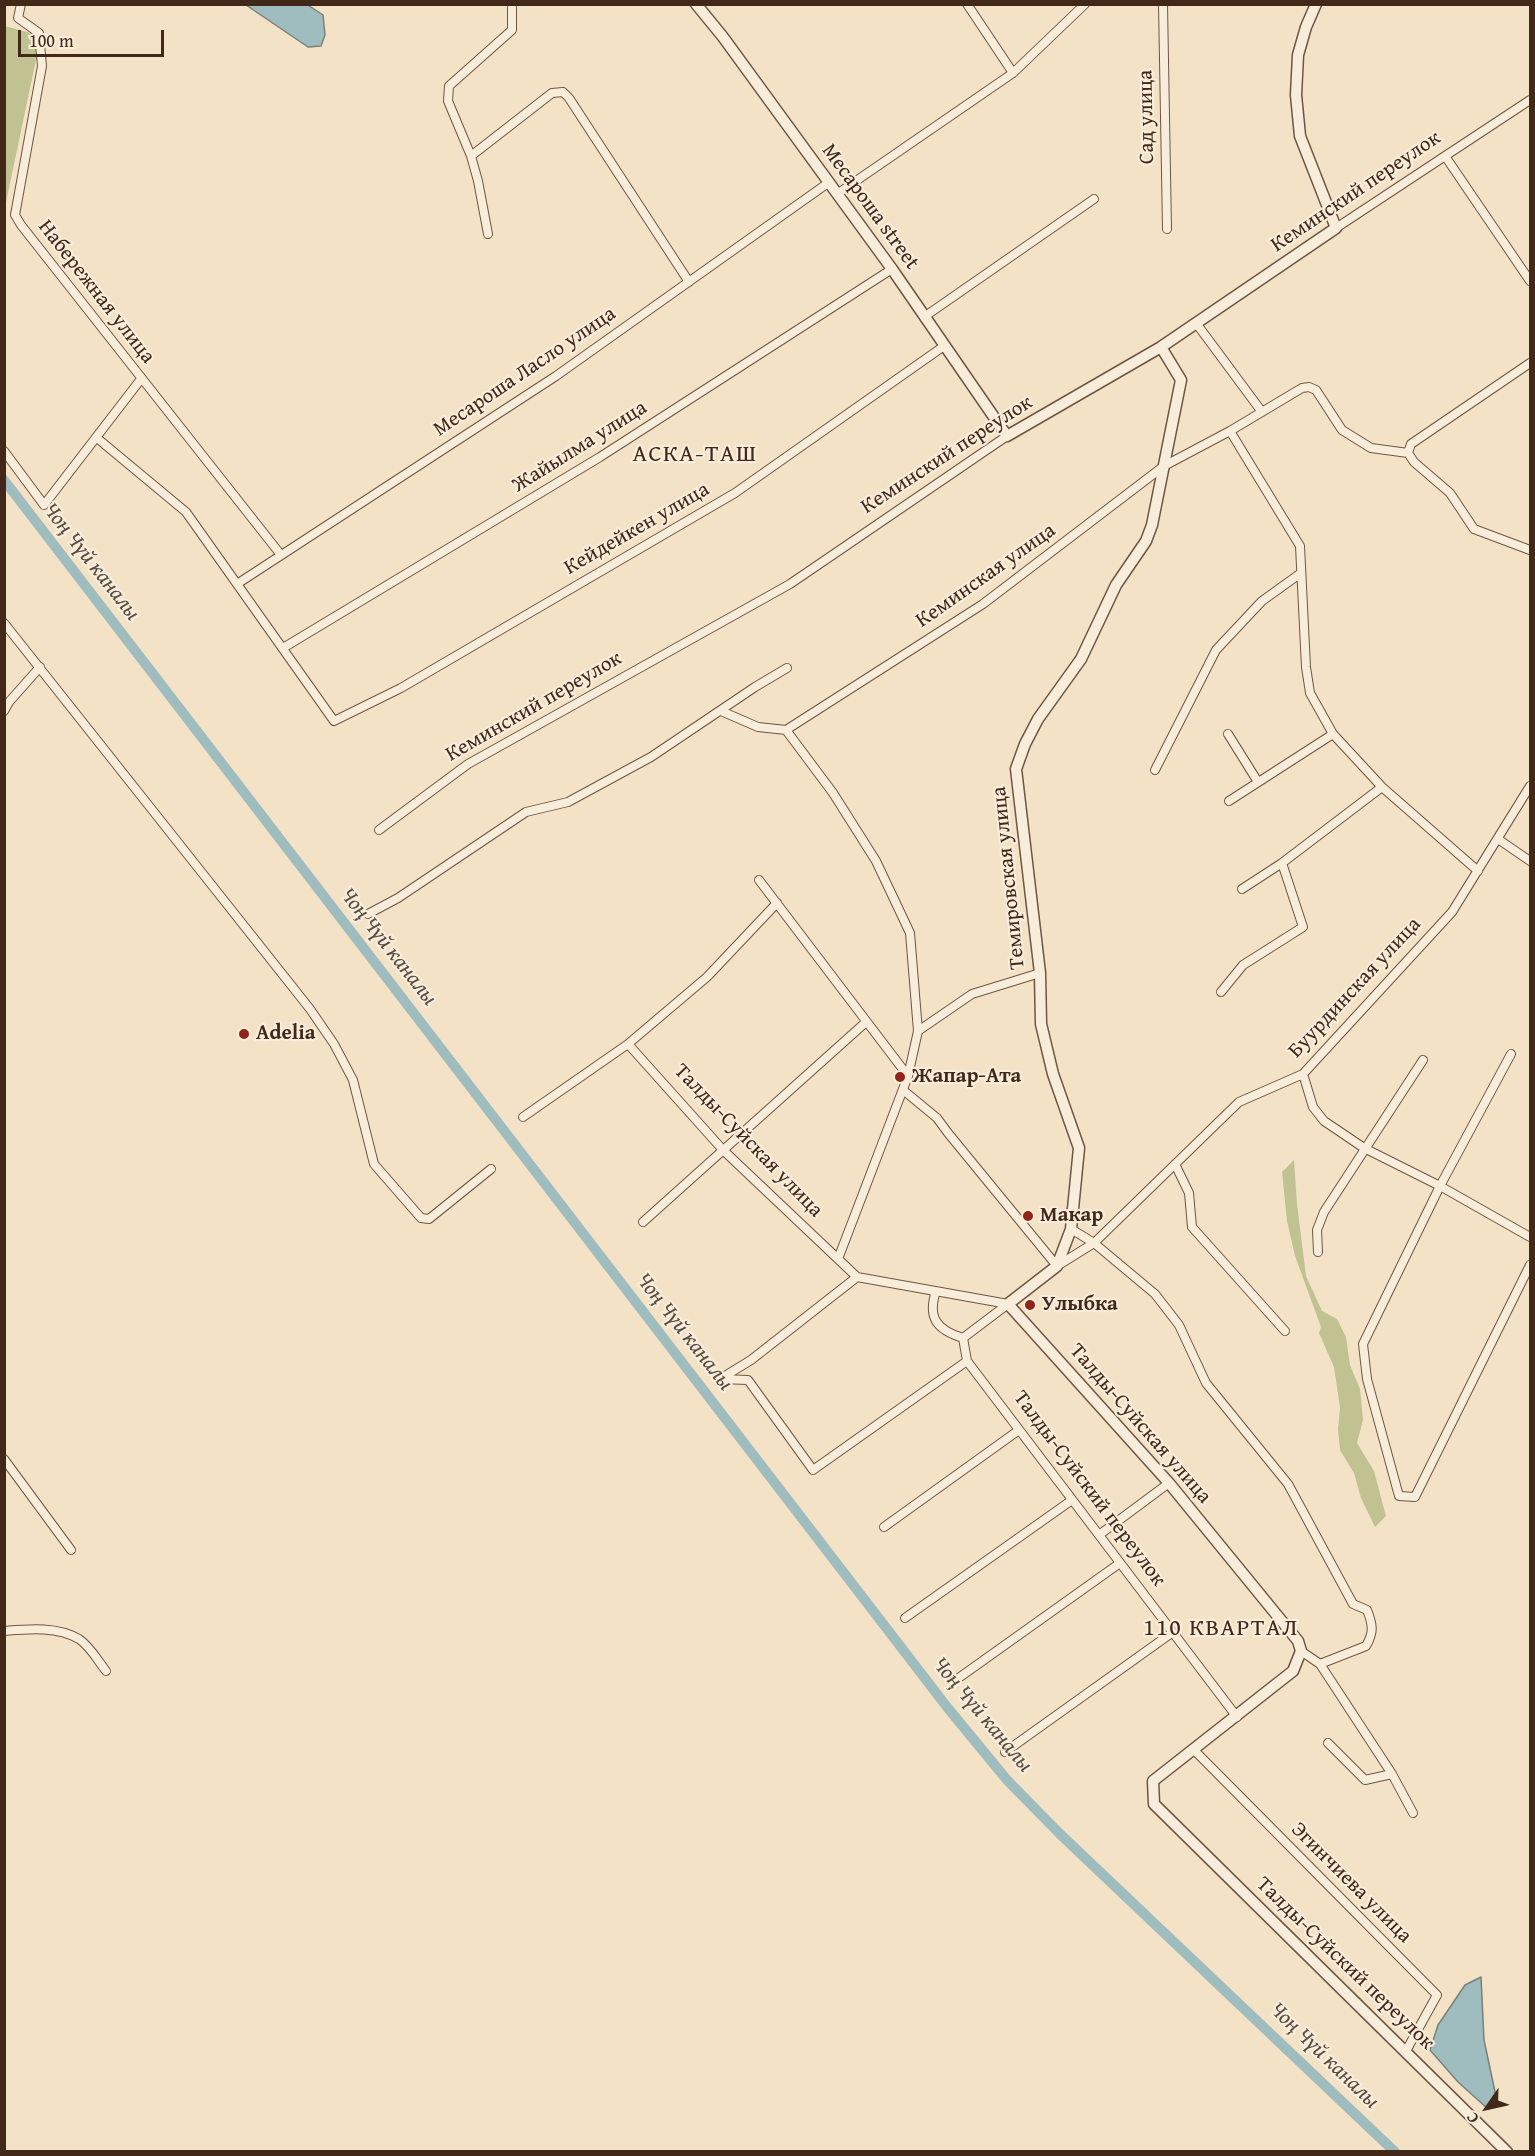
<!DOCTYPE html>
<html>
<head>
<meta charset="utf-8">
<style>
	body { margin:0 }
	#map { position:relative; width:1535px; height:2156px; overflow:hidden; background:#f4e2c6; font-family:"Gentium Book Plus",serif }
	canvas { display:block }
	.frame { position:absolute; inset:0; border:6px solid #422819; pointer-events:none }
	.north { position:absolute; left:1457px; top:2078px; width:60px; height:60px; -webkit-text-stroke:4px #f8ecda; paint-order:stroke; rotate:236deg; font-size:16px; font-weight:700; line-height:24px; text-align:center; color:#422819 }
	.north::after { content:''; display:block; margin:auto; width:21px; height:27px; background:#422819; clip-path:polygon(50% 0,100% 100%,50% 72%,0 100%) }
	.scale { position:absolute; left:18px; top:30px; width:146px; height:27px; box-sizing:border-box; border:3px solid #422819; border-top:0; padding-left:8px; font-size:18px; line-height:21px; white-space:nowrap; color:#422819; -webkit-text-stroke:4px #f8ecda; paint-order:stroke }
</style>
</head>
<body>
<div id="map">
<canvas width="1535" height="2156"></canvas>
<div class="frame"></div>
<div class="north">С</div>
<div class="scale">100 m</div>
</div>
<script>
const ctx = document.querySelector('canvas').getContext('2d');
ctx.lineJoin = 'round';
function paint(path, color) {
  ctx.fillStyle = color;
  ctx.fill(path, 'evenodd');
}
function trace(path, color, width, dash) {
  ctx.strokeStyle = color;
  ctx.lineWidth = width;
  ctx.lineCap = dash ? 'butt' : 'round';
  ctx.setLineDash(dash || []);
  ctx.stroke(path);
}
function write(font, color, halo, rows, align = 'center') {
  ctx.font = font + ' "Gentium Book Plus",serif';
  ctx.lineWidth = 4.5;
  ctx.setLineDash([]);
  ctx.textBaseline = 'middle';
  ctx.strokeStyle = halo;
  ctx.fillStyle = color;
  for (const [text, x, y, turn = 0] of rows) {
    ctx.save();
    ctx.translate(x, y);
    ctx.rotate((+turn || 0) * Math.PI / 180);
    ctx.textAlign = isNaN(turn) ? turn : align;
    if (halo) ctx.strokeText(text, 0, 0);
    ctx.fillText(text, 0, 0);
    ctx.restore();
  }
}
const green = new Path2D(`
	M5,26l36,10 -36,171 -1,-181z
	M1294,1160l3,44 9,72 16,35 15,8 9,18 4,28 10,24 3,31 -6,23 17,28 12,45 -11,11 -14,-29 -7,-25 -14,-23 -2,-21 2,-21 -6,-41 -15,-34 2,-6 -26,-71 -8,-35 -5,-49z`);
const water = new Path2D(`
	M246,5h62l15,10 2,20 -4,11 -13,1z
	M1481,1977l3,63 14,66 -10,3 -30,-27 -28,-32 8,-25 27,-40z`);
const canal = new Path2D(`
	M4,480l943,1227 60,73 53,54 335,318`);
const minor = new Path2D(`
	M21,4l-3,14 21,15 3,33 -27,149 6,10 260,330
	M967,4l46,69
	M1163,4l4,225
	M471,156l81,-63 11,-1 6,6 120,184
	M1445,156l85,125
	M837,194l176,-121 72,-69
	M1336,228l194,-128
	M488,234l-10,-53 -7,-25 -23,-55 1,-15 63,-56v-26
	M924,317l170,-118
	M1196,323l66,89
	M1530,363l-119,81 -3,9 6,9 36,31 24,36 56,21
	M1230,431l70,115 6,121 4,26 23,41 49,53 96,84
	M97,438l89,74 148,209 67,-33 334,-195 209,-147
	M4,451l40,54 97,-126
	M237,584l319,-208 272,-193
	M4,623l306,386 24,35 19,36 21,84 47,54 8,1 62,-50
	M283,648l317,-191 292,-188
	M4,711l5,-9 31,-35
	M721,711l37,16 28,3 197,-126 181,-138 66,-35 72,-43 7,-1 7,3 26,40 29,18 37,5
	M786,730l47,63 43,68 34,72 8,98 -10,45 -70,183
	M1228,734l30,48
	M1155,770l61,-120 46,-49 39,-28
	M1229,801l104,-67
	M379,830l89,-66 322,-180 217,-148
	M1498,839l32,22
	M759,880l149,196
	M1242,889l40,-26 100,-76
	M368,914l30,-16 128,-86 42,-10 83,-45 104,-70 32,-19
	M1221,992l22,-27 60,-38 -21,-64
	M918,1031l54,-37 68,-21
	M628,1044l95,106 134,127 151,27
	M1511,1054l-71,132 -77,158 4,35 32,117 16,1 115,-232
	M1303,1074l10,33 11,14 40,27 76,38 90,51
	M903,1090l34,28 11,15 109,133 37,-23 145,-141 64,-28 149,-162 78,-126
	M523,1117l105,-73 79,-67 70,-74
	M1175,1164l14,29 3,34 93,104
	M643,1222l223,-200
	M1071,1229l23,14 61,51 24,31 27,58 82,101 65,120 14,6c6,15 7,22 -1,36l-46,18
	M1318,1252l-1,-22 7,-18 99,-152
	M936,1291c-9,27 1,39 27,47
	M963,1338l4,23 270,356
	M963,1338l45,-34
	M720,1379l28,1 65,90 154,-109
	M720,1379l31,-19 106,-83
	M4,1459l67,91
	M884,1527l135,-97
	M1099,1535l70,-52
	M905,1618l167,-118
	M4,1631c24,-2 53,-5 75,8 11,7 19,22 27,32
	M1301,1651l19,13 72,110 21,39
	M953,1682l167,-119
	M1328,1743l37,37 27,-6
	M1194,1750l243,245 -31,56
	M1005,1752l168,-120`);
const tertiary = new Path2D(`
	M696,4l27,33 169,232 115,167 154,-89 175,-119 -36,-92 -4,-41 2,-40 8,-28 10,-23
	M1161,347l20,33 -29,145 -6,16 -30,44 -35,74 -43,60 -13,25 -9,25 24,204 1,51 12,50 26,74 -8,81 -14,37 -49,38 161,179 129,158 3,10 -8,20 -140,110 1,23 353,348`);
const markers = [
	[244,1034,6,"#8f2418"],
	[900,1077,6,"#8f2418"],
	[1028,1216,6,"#8f2418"],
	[1030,1305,6,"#8f2418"]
];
const streetNames = [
	["Сад улица",1147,117,-91],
	["Кеминский переулок",1356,192,-34],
	["Месароша street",870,207,54],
	["Набережная улица",96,292,52],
	["Месароша Ласло улица",525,372,-34],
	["Жайылма улица",580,447,-32],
	["Кеминский переулок",947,455,-33],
	["Кейдейкен улица",637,529,-30],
	["Кеминская улица",986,576,-35],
	["Кеминский переулок",534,707,-30],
	["Темировская улица",1009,878,-96],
	["Буурдинская улица",1355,988,-47],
	["Талды-Суйская улица",748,1141,46],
	["Талды-Суйская улица",1140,1424,49],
	["Талды-Суйский переулок",1089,1489,53],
	["Эгинчиева улица",1351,1883,45],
	["Талды-Суйский переулок",1345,1964,44]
];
const poiNames = [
	["Adelia",256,1034],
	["Жапар-Ата",912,1077],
	["Макар",1040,1216],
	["Улыбка",1042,1305]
];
const waterNames = [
	["Чоң Чүй каналы",91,562,52],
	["Чоң Чүй каналы",388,947,52],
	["Чоң Чүй каналы",684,1332,52],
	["Чоң Чүй каналы",982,1715,50],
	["Чоң Чүй каналы",1324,2056,44]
];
const quarterNames = [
	["АСКА-ТАШ",695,455],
	["110 КВАРТАЛ",1221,1629]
];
paint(green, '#c1c291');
paint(water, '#9fbcbe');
trace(water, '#7a817c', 1.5);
trace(canal, '#9fbcbe', 10);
trace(minor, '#6e5644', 10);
trace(tertiary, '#6e5644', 13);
trace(minor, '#f8ecda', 8);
trace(tertiary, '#f8ecda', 10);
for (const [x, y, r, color] of markers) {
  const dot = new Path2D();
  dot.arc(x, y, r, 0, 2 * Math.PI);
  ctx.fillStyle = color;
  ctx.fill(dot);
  trace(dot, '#f8ecda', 2);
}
write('21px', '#422819', '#f8ecda', streetNames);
write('bold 21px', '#422819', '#f8ecda', poiNames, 'left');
write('italic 22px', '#594d42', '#f8ecda', waterNames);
ctx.letterSpacing = '1.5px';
write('24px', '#422819', '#f8ecda', quarterNames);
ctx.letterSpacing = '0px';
</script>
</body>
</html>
